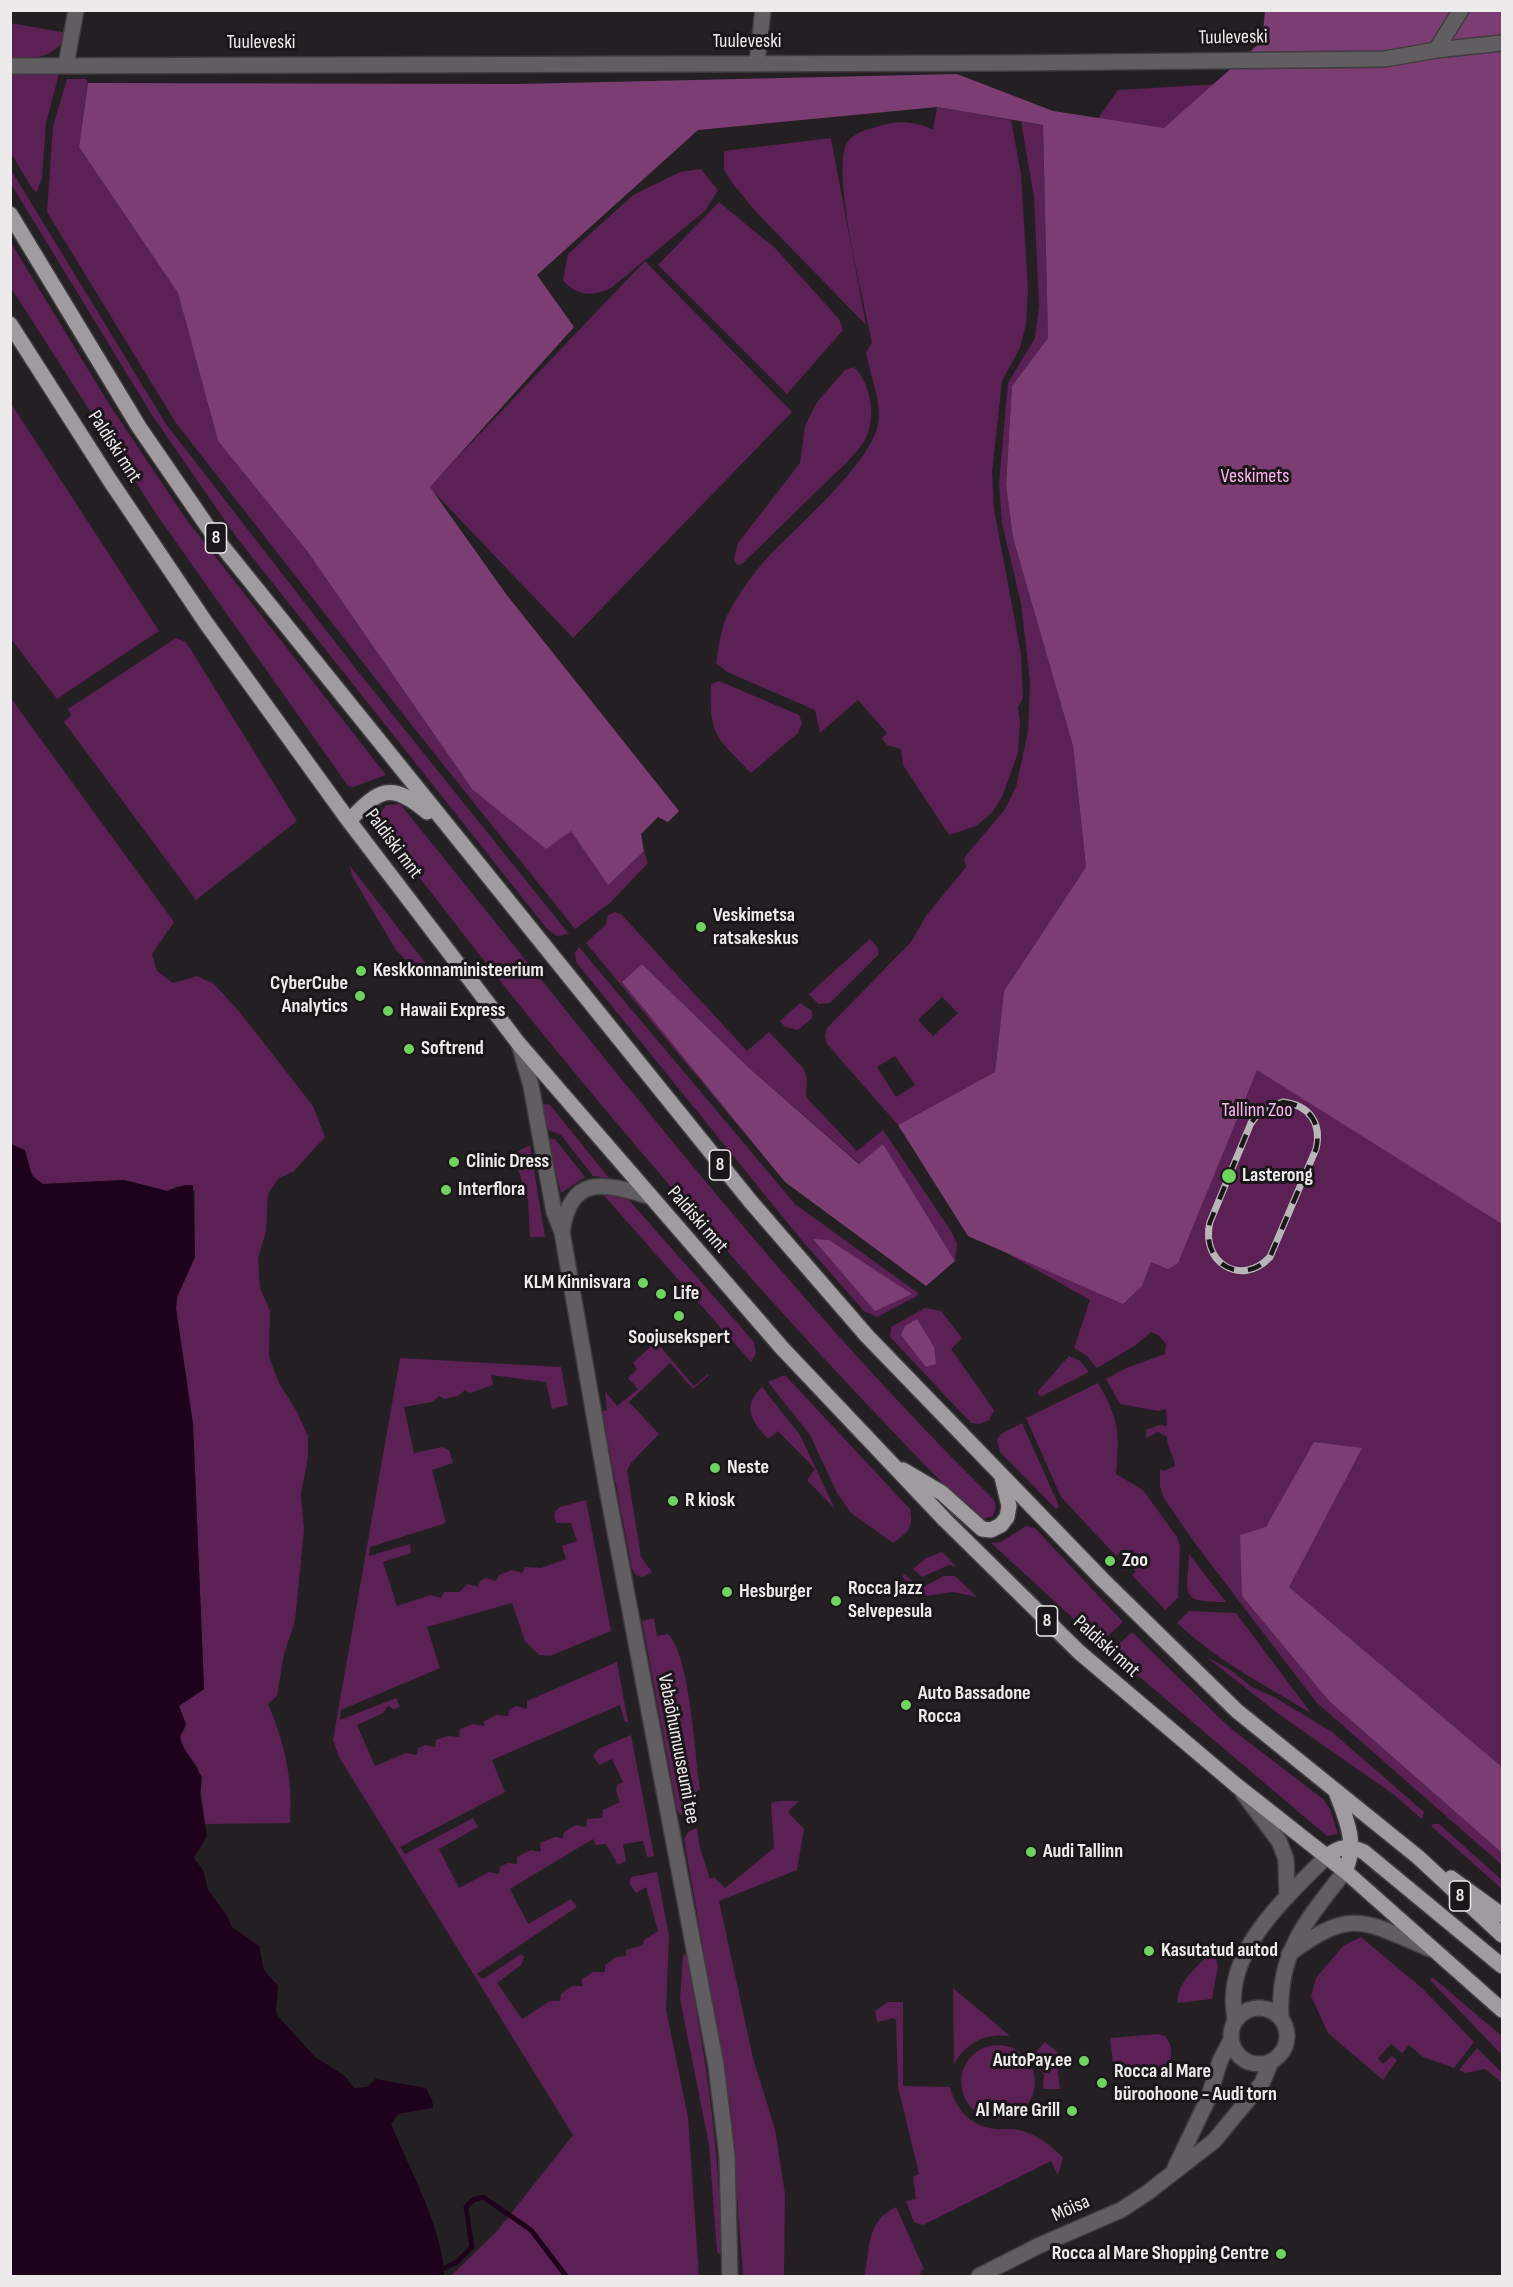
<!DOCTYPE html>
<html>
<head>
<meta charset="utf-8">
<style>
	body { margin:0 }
	#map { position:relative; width:1513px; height:2287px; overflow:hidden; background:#241f23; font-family:"Sofia Sans Condensed",sans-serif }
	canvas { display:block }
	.frame { position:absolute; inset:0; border:12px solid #edeaec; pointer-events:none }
</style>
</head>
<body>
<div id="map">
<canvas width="1513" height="2287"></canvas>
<div class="frame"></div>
</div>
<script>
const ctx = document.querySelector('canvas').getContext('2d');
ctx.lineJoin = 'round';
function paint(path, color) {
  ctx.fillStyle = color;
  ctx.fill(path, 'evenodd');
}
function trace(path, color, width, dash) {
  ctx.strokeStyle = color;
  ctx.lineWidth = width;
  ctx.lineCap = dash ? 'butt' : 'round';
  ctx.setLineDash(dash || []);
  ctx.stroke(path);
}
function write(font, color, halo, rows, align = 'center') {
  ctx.font = font + ' "Sofia Sans Condensed",sans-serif';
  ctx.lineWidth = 6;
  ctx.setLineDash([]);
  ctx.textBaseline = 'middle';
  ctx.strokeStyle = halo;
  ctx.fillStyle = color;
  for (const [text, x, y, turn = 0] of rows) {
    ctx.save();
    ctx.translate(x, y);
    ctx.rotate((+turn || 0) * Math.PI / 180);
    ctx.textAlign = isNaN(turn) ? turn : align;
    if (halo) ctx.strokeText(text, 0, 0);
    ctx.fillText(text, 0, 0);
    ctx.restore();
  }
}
const green = new Path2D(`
	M10,23l57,10c-9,25 -34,26 -56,26z
	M1502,61v1706l-213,-180 -47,9 87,105 173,152v12l-186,-163 -119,-156 -34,-49 -3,-11v-17l4,2 11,-5c-1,-10 -8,-18 -8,-29l-9,-5 -12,6v-8l13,-5 8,1 -1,-17 -8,2 -38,-7 -14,-25 20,-11 39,-14 1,-10 -8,-9 -7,-3 -15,13 -39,23 -10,-12 -13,-8 16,-48 -80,-45 89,-382 -43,-534 4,-167 58,-82 352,-21z
	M59,74l-13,49 -4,55 -5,14 -4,-2 -22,-37v-78z
	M67,79h19l2,4 -9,64 99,146 40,148 89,110 165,238 99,42 37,53 36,-33 4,12 -38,40 -35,26 -161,-201 -238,-305 -129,-211 6,-86z
	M937,107l74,13 10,54 7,115 -2,35 -6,24 -18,33 -10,91 2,37 27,145 2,44 -5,9 2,15 -2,31 -16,44 -10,16 -16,13 -27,9 -46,-70 -2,-16 -14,-4 -5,-7 5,-5 -29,-33 -38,33 -5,-23 -88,-38 -11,-9c3,-18 5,-38 14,-53 9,-16 20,-32 31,-45 29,-34 118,-105 118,-149 0,-20 -9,-43 -13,-63l6,-11c-7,-36 -42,-172 -25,-199 7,-11 22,-14 32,-17 18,-6 37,-5 54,4z
	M1021,122l22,3 5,213 -36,48 -6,99 7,53 60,208 13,121 -82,124 -9,81 -97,53 -71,-81 -2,-8 2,-8 84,-86 15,-26 40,-49 -2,-9 41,-49 11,-22 12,-55 2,-51 -9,-78 -19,-80 -3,-39 9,-101 27,-45 4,-31 -5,-110zM942,997l16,16 -25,23 -15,-16zM895,1056l20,29 -19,12 -19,-30z
	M831,138l35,187 -108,-111 -25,-30 -9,-14v-19z
	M701,169l17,21 -13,21 -94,77c-19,9 -32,8 -48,-7l5,-27 65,-59 47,-23z
	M11,170l155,254 190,245 213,265 -12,2 -9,-6 -311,-392 -85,-123 -141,-231z
	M719,202l57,47 63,70 4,11 -56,64 -129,-129z
	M10,241l99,163 77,115 200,256 -33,12 -5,-1 -191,-271 -146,-227z
	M645,261l147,151 -219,226 -144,-151z
	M854,367c17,17 23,51 11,73 -11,18 -29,32 -44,47 -27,26 -53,52 -79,77l-5,1 -3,-6 4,-16 62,-80 5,-37 12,-24 28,-32z
	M10,402l149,229 -102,68 -46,-60z
	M176,638l10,4 111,179 -101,79 -132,-178 7,-7 -3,-6z
	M719,681l80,34 3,8 -4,10 -47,40c-35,-37 -42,-36 -40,-89z
	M10,697l164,225 -22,32 5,17 16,12 24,-7 17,8 24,26 75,96 12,31 -31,34 -16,8 -10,15 -2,37 -8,28 2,29 10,23 -1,46 10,26 17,27 12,26v21l-7,37 3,36 -9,91 -11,33 -7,42 -9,8c17,40 25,75 22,119l-85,1 -7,-56 -13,-18 -5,-13 5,-9 -6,-22 25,-17 -11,-265 -17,-115 1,-12 18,-40v-66l-17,-5 -11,5 -43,-11 -81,4c-20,-10 -11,-34 -32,-40z
	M400,804c192,236 378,482 594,696l2,7 -3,9 -10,3 -8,-3c-149,-150 -290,-308 -424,-472 -58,-70 -113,-144 -170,-215l-3,-13 8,-11z
	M350,866l70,90 6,8 -18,-2 -12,-12 -44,-74z
	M615,912l7,3 125,136 22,-19 34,36 4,10 -1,19 51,54 26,-21 68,101 6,13 -2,17 -72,-117 -23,20 -111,-96 -107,-104 -20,18 163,200 -199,-239 20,-19 2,-9z
	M870,939l8,9v7l-48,48 -12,1 -9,-10z
	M579,947l216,257 123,89 -1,3 -40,21 -13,-6 -65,-74 -223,-275 -1,-9z
	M800,1003l12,8v7l-14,12 -13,-3 -5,-6z
	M543,1104l7,1 59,73 -16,-2 -32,-41 -15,-6 -6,-22z
	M547,1138l8,1 30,38 -24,16z
	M530,1145l15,92h-15l-2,-37 -15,-46z
	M600,1191l22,4 6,4 126,143 2,11 -5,9z
	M925,1308l16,3 21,27 -11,11 43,61 -5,10 -10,4 -8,-1 -81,-86 1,-10z
	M652,1337l42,49 14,-12v2l-15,13 -23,-26 -41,39 30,32 -28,29 -4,7 14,87 11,15 -9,5 -7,-2 -4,-6 -30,-158 5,-1 -2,-19 12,15 21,-17 -10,-11 9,-9 -4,-6 18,-17 -3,-5z
	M1069,1356l10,4 10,12 -47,24 -4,-1v-4z
	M400,1358l161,9 7,38 -16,4 -6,-27 -55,-7 2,10 -23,8 -5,-3 -7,6 -14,3 -5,-3 -7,6 -28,5 10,46 28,-6 7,3 4,13 -21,7 14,53 -76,24 -1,9 41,-12 1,9 -28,9 14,44 34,-11 10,3 3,-6h15l9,-8 10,3 2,-6 6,-3 10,3 3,-6 13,-5 10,3 3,-6 16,1 25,-9 -4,-13 15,-5 -6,-18h-14l-3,-5 1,-7 5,-4 26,-7 25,131 -61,25 -11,-1 -14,-14 -13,-38 -85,24 13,41 -99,42 -1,10 56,-22 4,9 -6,2 -6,-3 -5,7 -26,12 18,41 31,-13 11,2 1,-7 7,-3 10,2 1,-7 12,-4 11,1 1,-8 13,-5 11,2v-5l13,-6 11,1 1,-6 7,-4 11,3v-8l90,-39 11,60h-3l-5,-17 -128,55 13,32 -105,55 5,7 68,-36 5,9 -39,22 20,39 30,-16 10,2 1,-7 8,-4 9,1v-7l14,-7 10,2 -1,-9 15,-6 8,1 1,-6 12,-7 10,2 1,-8 15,-1 1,-8 17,-8 -4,-11 1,-6 6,-3 -11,-23 -13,6 -6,-9 5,-7 33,-14 23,121 -7,1 -4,-16 -20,3 3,17 -8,4 -12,-21 -10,1 -3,-6 -83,50 18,35 43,-25 6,8 -100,67 6,5 38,-25 3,3 -3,8 -24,18 25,36 28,-18h10l1,-7 11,-8h11l-2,-6 12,-8h12v-7l11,-8 10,-1v-6l17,-5 1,-5 14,-9 -12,-44 -10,6 -7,-10 2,-6 26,-5 12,64 -3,74 22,107 11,159h-244l-2,-2 44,-43 76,-96 -234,-378 -6,-17z
	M785,1375l125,134c4,19 -2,23 -17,34l-42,-30 -14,-20 -27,-58 -42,-53z
	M1098,1383c21,36 22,50 18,91l27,16 34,47 3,10 -2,51 -13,12 -33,-35 4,-3 -6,-7 4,-4 -11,-11 -7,6 -55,-59 -35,-79z
	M762,1387l38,48 35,74 -28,-29 8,-11 -37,-38 -10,8c-16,-17 -27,-33 -6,-52z
	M1022,1423l37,83 -3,3 -56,-57 -3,-13 4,-5z
	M1026,1526l9,2 88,94 -23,21 -109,-100 10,-1z
	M942,1552l14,14 -7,-1 -27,12 -9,-8 13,-11z
	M1189,1554l37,48c-47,0 -39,-6 -37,-48z
	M904,1574l17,14 23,-12h11l22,21 -24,-5 -27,4 -24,-19z
	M1189,1611l47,2 75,100c-48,-29 -92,-51 -134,-90z
	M654,1618l3,18 11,-2c22,21 27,122 32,155l-11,8 4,18 -6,2 -8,-3 -2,-5 -35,-188z
	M1132,1632l97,95 94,72 7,10 8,25 -11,2 -217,-184z
	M1205,1656l24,13 23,18 24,11 56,34 92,80 -2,7 -29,-25 -113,-79z
	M779,1801h20l-11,11 16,17 -7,41 -78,31 34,157 22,71 10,65 -1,82h-41l-13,-173 -46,-264 4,-7 9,-4 3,20 10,31 4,-2 11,11 49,-40 -3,-45z
	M1433,1824h6l63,56v9l-71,-63z
	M1361,1937l61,51 52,54 -20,26 -31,-11 -14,-12 -7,8 -11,-9 -13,14 5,6 9,-8 5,4 -14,20 -55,-47 -17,-37 5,-18 27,-32z
	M1213,1950l5,16 -6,33 -34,4c-3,-20 22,-39 35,-53z
	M686,1952c19,101 35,200 35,303l-4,-3 -8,-107 -29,-146 3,-43z
	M1432,1977l70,59v19l-72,-75z
	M953,1988l57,48c-25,-3 -43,6 -56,28z
	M888,2002h15v84l47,1c6,23 21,39 45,42 8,1 16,-1 24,1 17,4 32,15 44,28l-5,17 -7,-14 -128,64 -9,-3 -8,-21 10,-2 -3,-22 6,-3 -21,-87 -2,-67 -2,-2 -17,4 -2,-11z
	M1158,2034l7,2c12,14 4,28 -1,43l-25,-4 -26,-11 -3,-26z
	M1045,2042l16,13 -5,3 4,31h-17l1,-14 -9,-22z
	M961 2082a37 37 0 1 1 74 0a37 37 0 1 1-74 0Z
	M1477,2048l25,25v10l-17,-14 -19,4 -7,-3z
	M896,2207l28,62 -4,3 1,4h-57c7,-27 1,-54 32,-69z`);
const forest = new Path2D(`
	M1265,11h237v1213l-245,-154 -79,193 -10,6 -17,-7 -9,24 -19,18 -155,-68 -70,-111 97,-53 9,-81 82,-124 -13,-121 -60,-208 -7,-53 6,-99 36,-48 -5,-213 -106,-18 -239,23 -161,145 37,52 -144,160 76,107 173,217 -11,11 -10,-5 -17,17 3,17 -36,34 -37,-54 -25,18 -74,-60 -165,-238 -89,-110 -40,-148 -99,-146 9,-64 430,1 439,-10 96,37 111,17 98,-87z
	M642,964l107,104 110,96 24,-20 72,117 -29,25 -141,-104 -163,-200z
	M813,1239l16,1 83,54 -37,17z
	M917,1319l17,28 2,17 -10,3 -25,-32 4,-9z
	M1314,1442l48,6 -73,139 213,180v86l-173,-152 -87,-105 -2,-61 26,-8z`);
const water = new Path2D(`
	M10,1144l15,6 7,26 11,8 81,-4 43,11 18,-6h8l2,72 -18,40 -1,12 17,115 11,265 -25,17 7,18 -6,12 1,7 21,34 -2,18 7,41 -13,22 9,12 5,20 18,24 6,13 27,19 5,24 14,16 -2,25 2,5 37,41 30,19 9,12 13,-1 8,-8 51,9 6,12 1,8 -35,6 -7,10c18,44 53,107 53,152h-433z`);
const stream = new Path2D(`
	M445,2268l12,-6 15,-15 -6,-40 7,-7 10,-3 48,33 35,46`);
const minor = new Path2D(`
	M1436,50l25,-40
	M757,63l6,-53
	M66,65l10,-55
	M10,66l1000,-3 375,-4 51,-9 66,-7
	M1243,1793l36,48 7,18 1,38
	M1289,1954c63,-47 75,-33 141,-5
	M1231 2036a28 28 0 1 1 56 0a28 28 0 1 1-56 0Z
	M1235,2018c-13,-66 50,-119 92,-162
	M1281,2018c-4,-66 26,-98 64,-147
	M1175,2168l33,-69 12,-38 11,-21
	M979,2276l59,-30 83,-36 26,-17 67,-52 48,-58 9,-21`);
const tertiary = new Path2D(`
	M519,1044l12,42 23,126 8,20 45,257 109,576 11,91 3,120
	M562,1232c9,-58 41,-49 86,-36`);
const primary = new Path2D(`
	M10,214l129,213 75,109 537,666 116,134 236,244 134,131 181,146 84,78
	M10,324l99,155 97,144 143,198 170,223 263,304 163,172 134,132 157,133 109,86 157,139
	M349,821c30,-32 42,-40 78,-9
	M903,1470l39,23 40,36 9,1 10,-5 6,-8 2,-11 -7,-29
	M1336,1792c10,26 22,52 9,79
	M1327,1856c13,-10 22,-11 37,-4l138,114
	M1451,1878l51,37`);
const rail = new Path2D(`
	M1283,1102c27,3 39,22 33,47l-46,108c-29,31 -70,5 -60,-35l41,-99 10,-13z`);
const markers = [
	[701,927,6,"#6fd35f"],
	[361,971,6,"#6fd35f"],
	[360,996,6,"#6fd35f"],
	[388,1011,6,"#6fd35f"],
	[409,1049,6,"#6fd35f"],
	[454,1162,6,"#6fd35f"],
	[1229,1176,8,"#6fd35f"],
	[446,1190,6,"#6fd35f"],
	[643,1283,6,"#6fd35f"],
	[661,1294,6,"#6fd35f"],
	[679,1316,6,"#6fd35f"],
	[715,1468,6,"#6fd35f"],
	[673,1501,6,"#6fd35f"],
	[1110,1561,6,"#6fd35f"],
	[727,1592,6,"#6fd35f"],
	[836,1601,6,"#6fd35f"],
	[906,1705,6,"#6fd35f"],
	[1031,1852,6,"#6fd35f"],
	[1149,1951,6,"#6fd35f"],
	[1084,2061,6,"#6fd35f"],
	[1102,2083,6,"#6fd35f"],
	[1072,2111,6,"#6fd35f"],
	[1281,2254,6,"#6fd35f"]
];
const shields = [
	[216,538,21],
	[720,1165,21],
	[1047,1621,21],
	[1460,1896,21]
];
const shieldNames = [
	["8",216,538],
	["8",720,1165],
	["8",1047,1621],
	["8",1460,1896]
];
const streetNames = [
	["Tuuleveski",1233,38,-1],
	["Tuuleveski",747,42],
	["Tuuleveski",261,43],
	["Paldiski mnt",114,447,57],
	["Paldiski mnt",393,844,53],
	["Paldiski mnt",697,1220,49],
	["Paldiski mnt",1106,1647,42],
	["Vabaõhumuuseumi tee",678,1749,79],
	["Mõisa",1071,2209,-24]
];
const parkNames = [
	["Veskimets",1255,477],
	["Tallinn Zoo",1257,1111]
];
const poiNames = [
	["Veskimetsa",713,916],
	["ratsakeskus",713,939],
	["Keskkonnaministeerium",373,971],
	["CyberCube",348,984,"right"],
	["Analytics",348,1007,"right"],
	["Hawaii Express",400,1011],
	["Softrend",421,1049],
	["Clinic Dress",466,1162],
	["Lasterong",1242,1176],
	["Interflora",458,1190],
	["KLM Kinnisvara",631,1283,"right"],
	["Life",673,1294],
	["Soojusekspert",679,1338,"center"],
	["Neste",727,1468],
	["R kiosk",685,1501],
	["Zoo",1122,1561],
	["Rocca Jazz",848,1589],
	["Selvepesula",848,1612],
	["Hesburger",739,1592],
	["Auto Bassadone",918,1694],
	["Rocca",918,1717],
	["Audi Tallinn",1043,1852],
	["Kasutatud autod",1161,1951],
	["AutoPay.ee",1072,2061,"right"],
	["Rocca al Mare",1114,2072],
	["büroohoone - Audi torn",1114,2095],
	["Al Mare Grill",1060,2111,"right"],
	["Rocca al Mare Shopping Centre",1269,2254,"right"]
];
paint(green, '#5b2054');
paint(forest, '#7c3d73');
paint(water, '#1e021b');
trace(stream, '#1e021b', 5);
trace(minor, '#403b3f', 18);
trace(tertiary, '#403b3f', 18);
trace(primary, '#403b3f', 18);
trace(minor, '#605e60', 15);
trace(tertiary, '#605e60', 15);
trace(primary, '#a09b9f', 15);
trace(rail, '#b9b6b8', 7);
trace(rail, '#1a1619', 4.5, [14]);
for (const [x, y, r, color] of markers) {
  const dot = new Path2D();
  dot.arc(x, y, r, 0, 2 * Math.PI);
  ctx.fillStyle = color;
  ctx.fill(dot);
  trace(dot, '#1a1619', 2);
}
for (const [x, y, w] of shields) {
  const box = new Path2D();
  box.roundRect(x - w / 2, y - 15, w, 30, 4.5);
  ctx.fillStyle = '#1a1619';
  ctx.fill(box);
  trace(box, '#edeaec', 1.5);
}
write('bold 18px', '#edeaec', null, shieldNames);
write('20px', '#edeaec', '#1a1619', streetNames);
write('20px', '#ffb5f2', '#1a1619', parkNames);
write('bold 20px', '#edeaec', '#1a1619', poiNames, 'left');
</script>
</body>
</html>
